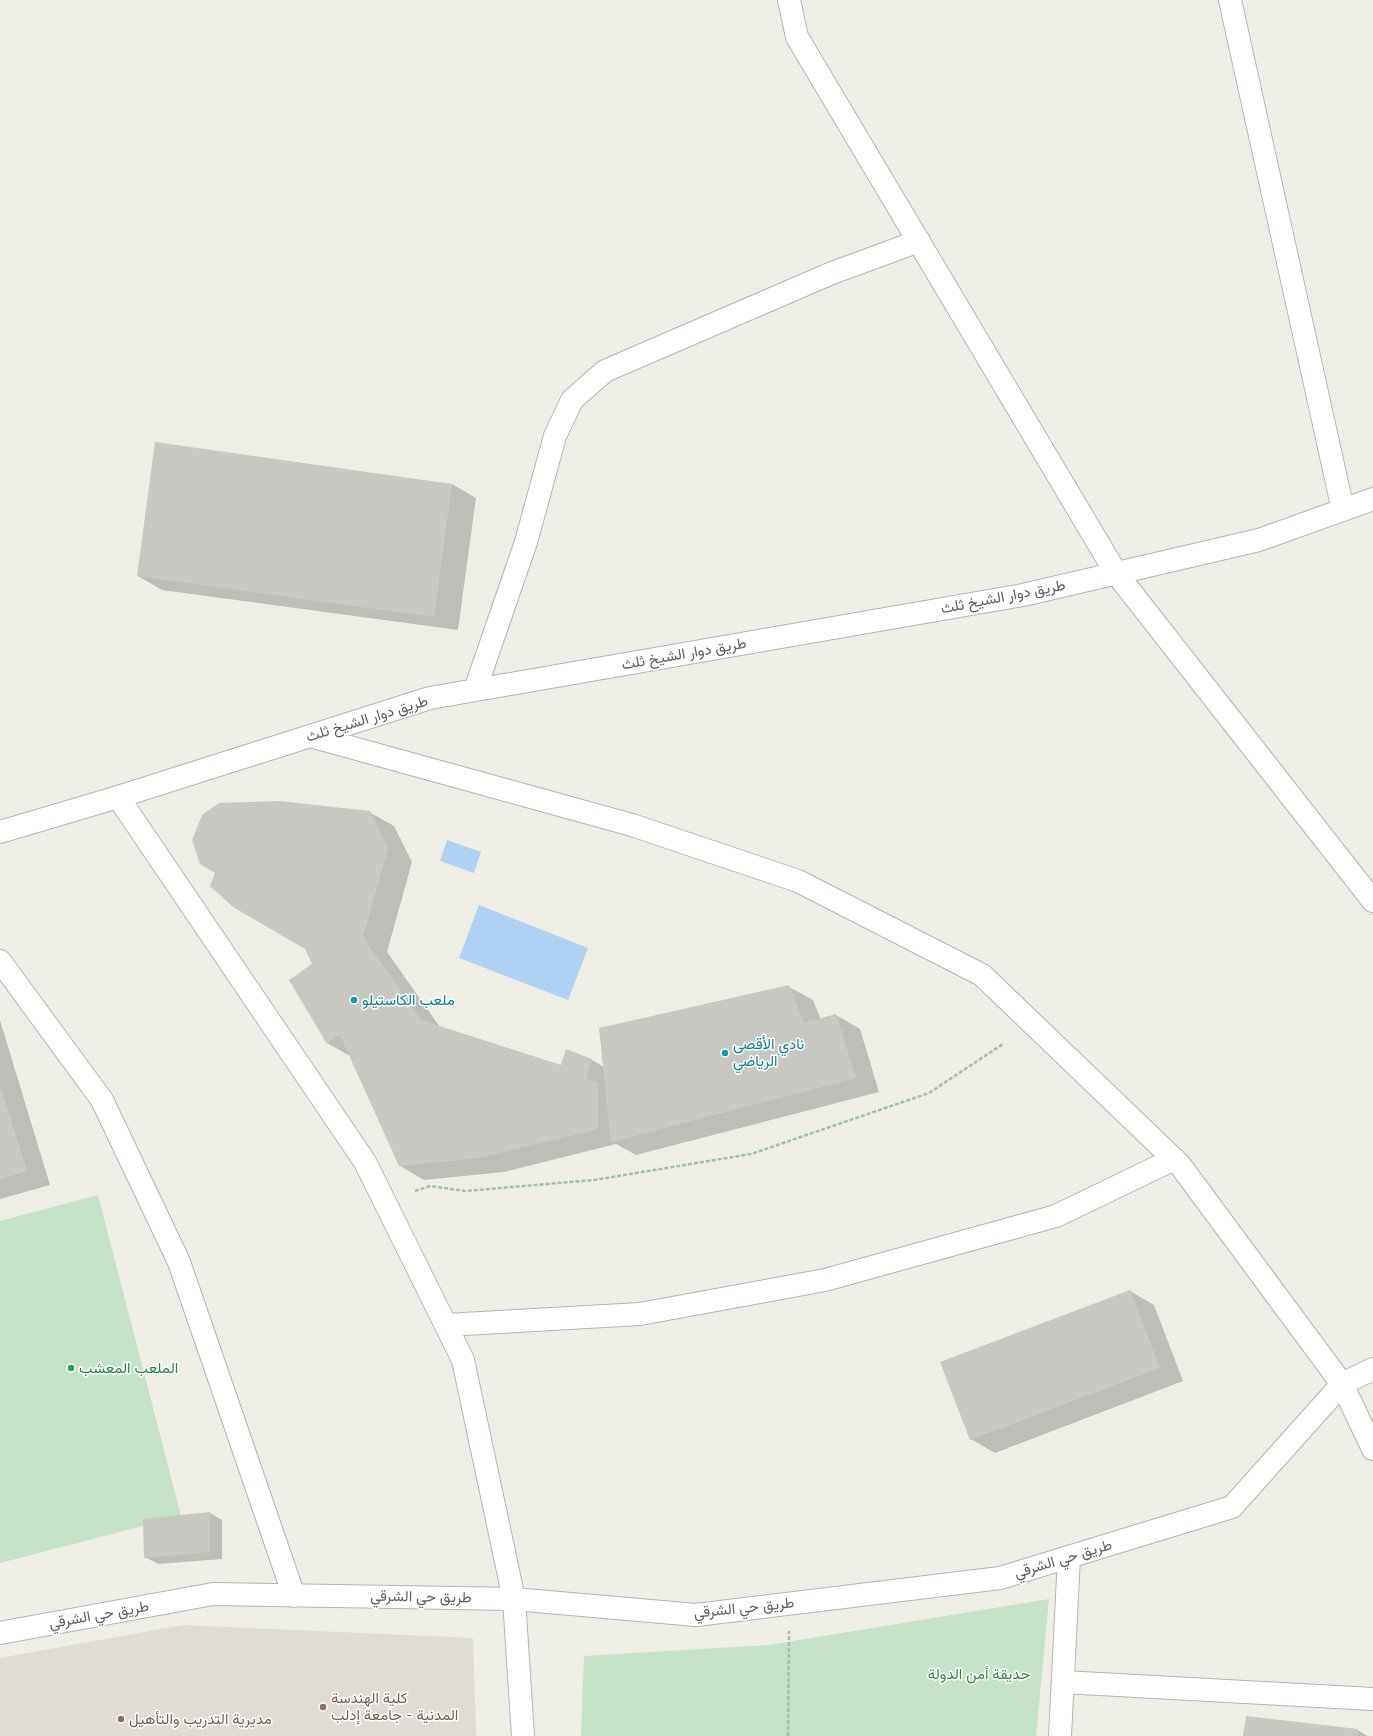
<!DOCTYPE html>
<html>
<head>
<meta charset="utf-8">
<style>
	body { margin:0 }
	canvas { display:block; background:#eeede6 }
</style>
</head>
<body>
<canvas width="1373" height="1736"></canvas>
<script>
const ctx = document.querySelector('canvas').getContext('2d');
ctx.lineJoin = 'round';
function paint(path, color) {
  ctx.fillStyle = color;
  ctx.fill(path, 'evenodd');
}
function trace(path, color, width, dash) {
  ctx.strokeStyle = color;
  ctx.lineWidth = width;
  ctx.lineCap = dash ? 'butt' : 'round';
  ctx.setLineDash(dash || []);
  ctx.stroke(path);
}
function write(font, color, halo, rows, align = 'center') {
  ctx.font = font + ' Mulish,Vazirmatn,sans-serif';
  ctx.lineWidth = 3;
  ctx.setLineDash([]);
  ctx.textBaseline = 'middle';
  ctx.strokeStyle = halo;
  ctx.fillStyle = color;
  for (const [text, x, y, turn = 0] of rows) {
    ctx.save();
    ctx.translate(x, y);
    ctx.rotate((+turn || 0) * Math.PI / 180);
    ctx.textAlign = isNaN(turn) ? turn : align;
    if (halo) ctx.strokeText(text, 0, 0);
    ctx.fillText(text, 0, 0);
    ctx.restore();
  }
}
const education = new Path2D(`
	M183,1625l290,13 3,98h-476v-78z`);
const green = new Path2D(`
	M98,1195l83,321 -181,47v-342z
	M1049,1599l-13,137h-455l3,-80 185,-11z`);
const water = new Path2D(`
	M447,840l34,12 -7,21 -34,-12z
	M479,905l109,43 -20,52 -109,-42z`);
const shadow = new Path2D(`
	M452,484l24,14 -18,132 -296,-40 -24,-14z
	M369,812l25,14 18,36 -25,90 53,75 121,39 5,-15 26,9 12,7 185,-80 24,13 8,20 15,-5 24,14 19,63 -243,63 -20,-11 -112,28 -80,8 -24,-14 -50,-110 -23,-13 -13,-79zM343,1031l-7,5v-2z
	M0,1020l50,165 -50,14z
	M1130,1291l24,14 29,76 -188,72 -24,-14z
	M210,1513l12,7v39l-64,5 -13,-7z
	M1357,1730l11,6h-124z`);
const building = new Path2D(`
	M155,442l297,42 -18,133 -297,-41z
	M279,801l91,10 18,37 -25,89 58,83 140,45 5,-16 26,10 -6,20 12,4v46l-119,29 -80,8 -60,-133 -12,11 -38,-64 23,-16 -7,-15 -72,-42 -23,-21 5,-13 -15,-9 -8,-24 10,-25 17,-12z
	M789,985l15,38 32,-9 20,64 -245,64 -12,-114z
	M0,1085l27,86 -27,8z
	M1130,1290l30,78 -190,72 -30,-78z
	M210,1512v40l-66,6 -1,-39z
	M1246,1716l112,13v7h-115z`);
const path = new Path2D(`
	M415,1191l15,-5 35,5 129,-11 157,-26 178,-61 74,-49
	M788,1736l1,-105`);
const street = new Path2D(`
	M789,0l8,37 319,536 257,328
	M1230,0l113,510
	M475,690l51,-148 29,-106 17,-36 33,-29 227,-98 87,-32
	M310,736l322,89 166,56 184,94 198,190 162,219 31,65
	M118,797l247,365 98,198 51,239 9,137
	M0,832l118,-35 312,-99 593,-103 236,-55 114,-41
	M0,961l102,139 77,162 115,334
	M446,1325l194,-11 185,-34 231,-64 118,-57
	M0,1633l213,-39 301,5 182,16 304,-37 232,-71 110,-123 31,-15
	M1063,1682l310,17
	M1060,1736l9,-179`);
const markers = [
	[354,1000,4,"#0f9aa8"],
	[725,1053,4,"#0f9aa8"],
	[71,1368,4,"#2e9e5b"],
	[323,1707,4,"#8d6e63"],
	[121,1719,4,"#8d6e63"]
];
const streetNames = [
	["طريق دوار الشيخ ثلث",1003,597,-11],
	["طريق دوار الشيخ ثلث",684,654,-10],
	["طريق دوار الشيخ ثلث",367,719,-17],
	["طريق حي الشرقي",1063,1559,-17],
	["طريق حي الشرقي",421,1597,1],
	["طريق حي الشرقي",744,1608,-6],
	["طريق حي الشرقي",99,1615,-10]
];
const cultureNames = [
	["ملعب الكاستيلو",362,1000],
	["نادي الأقصى",733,1044],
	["الرياضي",733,1061]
];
const leisureNames = [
	["الملعب المعشب",79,1368]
];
const parkNames = [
	["حديقة أمن الدولة",979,1674]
];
const educationNames = [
	["كلية الهندسة",331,1698],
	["المدنية - جامعة إدلب",331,1715],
	["مديرية التدريب والتأهيل",129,1719]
];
paint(education, '#dedcd5');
paint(green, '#c6e2c8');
paint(water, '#b0d3f4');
paint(shadow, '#0003');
paint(building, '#c9c8c2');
trace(street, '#b3b5b9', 24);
trace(path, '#a0c2ab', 2.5, [4, 2]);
trace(street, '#fff', 22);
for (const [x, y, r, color] of markers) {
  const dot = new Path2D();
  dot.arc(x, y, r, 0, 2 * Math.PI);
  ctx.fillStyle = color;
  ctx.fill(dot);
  trace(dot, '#fff', 1.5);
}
write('15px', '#5e6064', '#fff', streetNames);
write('15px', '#0d838f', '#fff', cultureNames, 'left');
write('15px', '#27864d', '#fff', leisureNames, 'left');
write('15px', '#418048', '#fff', parkNames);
write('15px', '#785e54', '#fff', educationNames, 'left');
</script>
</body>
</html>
